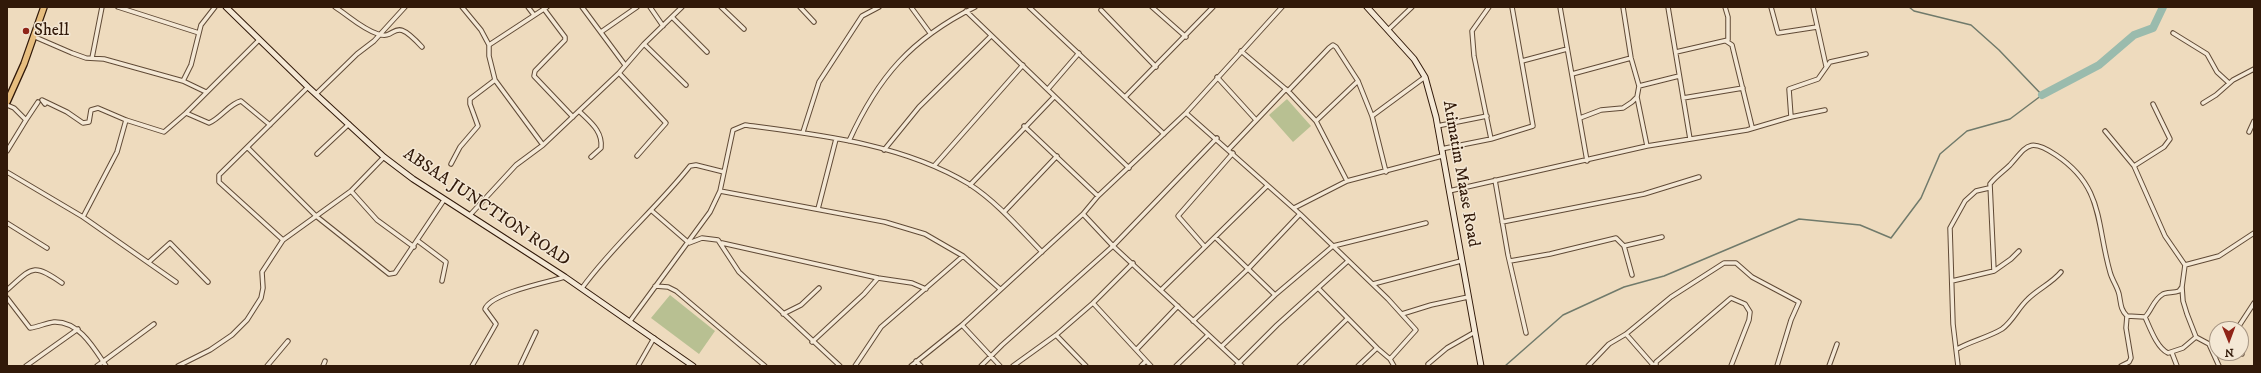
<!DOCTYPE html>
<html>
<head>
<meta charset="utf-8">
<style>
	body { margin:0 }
	#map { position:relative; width:2261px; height:373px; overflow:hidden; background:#eedbbe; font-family:"IM FELL DW Pica",serif }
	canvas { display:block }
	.frame { position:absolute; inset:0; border:8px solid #311909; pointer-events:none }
	.north { position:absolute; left:2209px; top:321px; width:40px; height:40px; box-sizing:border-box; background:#f4e8d5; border:1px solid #a69583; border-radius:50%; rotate:179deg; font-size:11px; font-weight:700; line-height:16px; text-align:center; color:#311909 }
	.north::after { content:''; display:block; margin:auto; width:14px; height:18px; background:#8f2418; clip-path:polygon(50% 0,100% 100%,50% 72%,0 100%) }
</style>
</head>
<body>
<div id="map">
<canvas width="2261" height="373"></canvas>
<div class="frame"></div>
<div class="north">N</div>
</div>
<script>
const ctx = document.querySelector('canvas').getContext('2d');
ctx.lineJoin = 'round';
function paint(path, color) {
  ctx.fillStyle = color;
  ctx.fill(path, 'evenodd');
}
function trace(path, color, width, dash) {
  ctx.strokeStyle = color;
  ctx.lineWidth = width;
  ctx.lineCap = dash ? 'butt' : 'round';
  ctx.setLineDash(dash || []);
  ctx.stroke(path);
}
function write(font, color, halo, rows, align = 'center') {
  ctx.font = font + ' "IM FELL DW Pica",serif';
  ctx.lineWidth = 3;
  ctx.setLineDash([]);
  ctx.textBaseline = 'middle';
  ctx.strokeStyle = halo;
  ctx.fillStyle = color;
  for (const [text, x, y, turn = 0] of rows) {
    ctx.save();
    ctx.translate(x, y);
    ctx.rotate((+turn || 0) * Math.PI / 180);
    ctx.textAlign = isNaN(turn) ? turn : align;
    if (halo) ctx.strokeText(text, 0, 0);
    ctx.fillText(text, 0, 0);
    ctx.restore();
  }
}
const green = new Path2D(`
	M1287,99l24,27 -18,16 -24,-27z
	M670,295l45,36 -16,23 -48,-36z`);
const stream = new Path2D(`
	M1505,366l58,-51 61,-28 40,-11 135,-57 61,6 31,13 30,-40 19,-44 27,-23 43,-12 32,-24 -43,-45 -28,-25 -57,-14 -5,-4`);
const river = new Path2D(`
	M2042,95l57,-30 35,-30 19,-7 10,-21`);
const street = new Path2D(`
	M118,7l81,26
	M335,7c14,9 27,22 43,27 20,7 13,-21 44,13
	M462,7l19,23 8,15v11l6,24 48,65
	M528,7l6,8
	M582,7l43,58
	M650,7l13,19
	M721,7l23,22
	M800,7l14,15
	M911,7l19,26
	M1029,7l135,127
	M1152,7l34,30
	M1489,7l-17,24 2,25 17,83
	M1560,7l27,154
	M1668,7l22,132
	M1771,7l7,26 39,-6
	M1813,7l13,59
	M544,9l21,28v3l-30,31 -1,5 39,41
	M1101,10l55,57
	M966,11l163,157
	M673,18l34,34
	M1389,29l23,-22
	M601,32l36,-25
	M2173,33l34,21 10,18 12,11
	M35,37l37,16 14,5 18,1 79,22
	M1726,41l6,4 20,82
	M644,44l42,41
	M489,45l58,-38
	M1241,51l47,40 28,30 31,60
	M1676,52l52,-12v-23l-3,-10
	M92,58l10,-51
	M1522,61l45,-12
	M619,73l47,50 -29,33
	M1572,74l59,-16
	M1217,77l39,43
	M1639,86l40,-10
	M1048,89l31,-36
	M1288,91l41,-43 4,-3 3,2 22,34 14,35 14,56
	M206,92l-23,-11 8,-16 10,-40 14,-18
	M316,94l41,-40 17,-13 31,-34
	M1125,97l88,-90
	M1637,97l10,49
	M1683,98l60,-10
	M2203,103l13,-8 17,-15 21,-11
	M45,104l-3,-4 25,12 16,11 6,-1 2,-12 7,-2 28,12 38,12 22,-19 73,-73
	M7,105l7,3 12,12 12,-18
	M579,111c11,11 24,20 22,37l-10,9
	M186,113l23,10c12,-5 20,-19 32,-22l29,24
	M1186,113l114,101 88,85 28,31 -26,29
	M1372,116l53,-39
	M1791,117l-2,-28 29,-10 12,-17 36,-8
	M1580,118l21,-8 22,-2 9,-6 5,-5 2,-11 -8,-28 -8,-51
	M1316,121l42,-40
	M1024,126l74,70
	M1437,126l50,-10
	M2105,131l29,35 31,70 20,29
	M803,132l16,-50 43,-66 17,-9
	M2249,132l5,-11
	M849,141c29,-64 62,-102 126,-134
	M248,148l68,68 73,58 6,-1 49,-73
	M1229,149l57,-60
	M1441,149l50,-10 42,-13 -21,-119
	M884,150l35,-43 72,-71
	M7,151l19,-31
	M317,154l32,-30
	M451,164l9,-17 18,-21 -8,-22v-5l25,-19
	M934,166l89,-101
	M2134,166l30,-19 6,-8 -17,-35
	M7,172l76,45 93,65
	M1495,180l13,75 18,78
	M970,185l84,-88
	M351,191l26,29 37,27
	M720,191l165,31 40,12 38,22 37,33
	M1449,191l198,-45 100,-16 44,-13 34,-7
	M1294,208l53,-27 95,-25
	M818,209l18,-70
	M652,211l37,32 13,-5 16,2 21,32 101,94
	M1004,212l53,-56
	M1083,214l30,32 129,120
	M470,215l46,-50 27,-20 76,-72 25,-29 38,-37
	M83,217l34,-65 9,-32
	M1502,222l142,-28 55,-17
	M7,223l40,25
	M1215,237l60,58
	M283,240l-64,-58v-7l89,-88
	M418,241l28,21 -4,19
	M722,243l156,35 34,5 14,6
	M1624,246l38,-9
	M1205,247l-27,-31 55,-63
	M1510,261l40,-7 66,-16 8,8 8,29
	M149,262l21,-19 38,39
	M1994,271l17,-12 8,-8
	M1952,281l42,-10 -4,-87c6,-8 13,-12 20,-19 17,-19 19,-28 46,-10 48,32 40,68 54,117 2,8 7,14 9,22 2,9 1,15 8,22l18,1c7,-7 8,-17 18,-23 4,-2 11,-1 16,-3l3,-4
	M1373,284l88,-23
	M655,286l13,1 8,4 89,75
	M582,288c32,-44 74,-79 108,-122l6,-1 28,7
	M1319,289l58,59 13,11 4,7
	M7,290c25,-22 25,-28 55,-7
	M1161,290l106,-104
	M7,298l23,30c8,-1 16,-5 24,-6 25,-1 40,26 52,44
	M1093,303l58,63
	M783,314l18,-9 18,-17
	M1402,314l29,-9 37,-8
	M2145,317c5,11 12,31 23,36l15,-5 13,-11
	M630,321l80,-109 10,-21 13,-61 12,-5c76,10 158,19 224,59 28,18 50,44 73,68
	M1193,321l56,-53 51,-54
	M962,325l38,41
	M2237,329l17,-26
	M1626,334l28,32
	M1056,335l30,31
	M2241,339l2,3 -1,12
	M812,342l52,-48 14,-16
	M1222,346l53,-51 58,-49 93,-23
	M1137,349l41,-43
	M1957,349c14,-8 32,-12 45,-20 11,-8 16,-21 26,-30 10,-10 24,-16 33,-27
	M2172,353l5,13
	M916,361l5,5
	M1428,364l19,-16 28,-16
	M26,366l52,-37
	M97,366l57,-42
	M178,366l32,-16 22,-15 15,-15 14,-22 2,-10 -1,-16 21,-32 68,-49 33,-34
	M267,366l21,-25
	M323,366l2,-5
	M472,366l24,-42 -11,-15c6,-16 63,-27 80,-32
	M520,366l16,-34
	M638,366l16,-28
	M855,366l26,-39 82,-71
	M911,366l51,-41 121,-111 15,-18 88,-83 96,-106
	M981,366l21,-21 111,-99 104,-108
	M1013,366l43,-31 37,-32 40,-40
	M1141,366l5,-5
	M1176,366l32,-31
	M1236,366l41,-41 71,-64
	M1299,366l48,-47
	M1358,366l19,-18
	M1588,366l21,-22 17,-10 45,-37 53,-34h12l16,14 47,25 -8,18 -14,46
	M1656,366v-4l75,-64 14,6 5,8 -1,8 -18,46
	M1829,366l8,-22
	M1958,366l-5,-42 -3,-96 15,-27 11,-10 13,-3
	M2121,366l8,-4 2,-4 -5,-30 1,-12
	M2219,366l-10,-22 -13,-7 -9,-23 -4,-13 -1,-14 3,-22 34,-9 35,-23`);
const secondary = new Path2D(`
	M226,7l82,80 76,70 29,22 152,98 128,89
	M1367,7l47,52 11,18 11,40 45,249`);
const primary = new Path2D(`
	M7,102l17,-38 20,-57`);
const markers = [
	[26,31,4,"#8f2418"]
];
const poiNames = [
	["Shell",34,31]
];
const streetNames = [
	["Atimatim Maase Road",1460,174,80],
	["ABSAA JUNCTION ROAD",486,208,34]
];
paint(green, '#b8c092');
trace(stream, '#707a6b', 1.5);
trace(river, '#9abbad', 8);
trace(street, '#604a36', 5.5);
trace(secondary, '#311909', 7);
trace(primary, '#311909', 8);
trace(street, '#f4e8d5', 3.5);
trace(secondary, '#f4e8d5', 5);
trace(primary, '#e7be7f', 5.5);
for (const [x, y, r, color] of markers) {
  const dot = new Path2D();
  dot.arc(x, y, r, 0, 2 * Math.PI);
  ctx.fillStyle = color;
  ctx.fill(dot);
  trace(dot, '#f4e8d5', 1.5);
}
write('17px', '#311909', '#f4e8d5', poiNames, 'left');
write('17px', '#311909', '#f4e8d5', streetNames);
</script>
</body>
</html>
